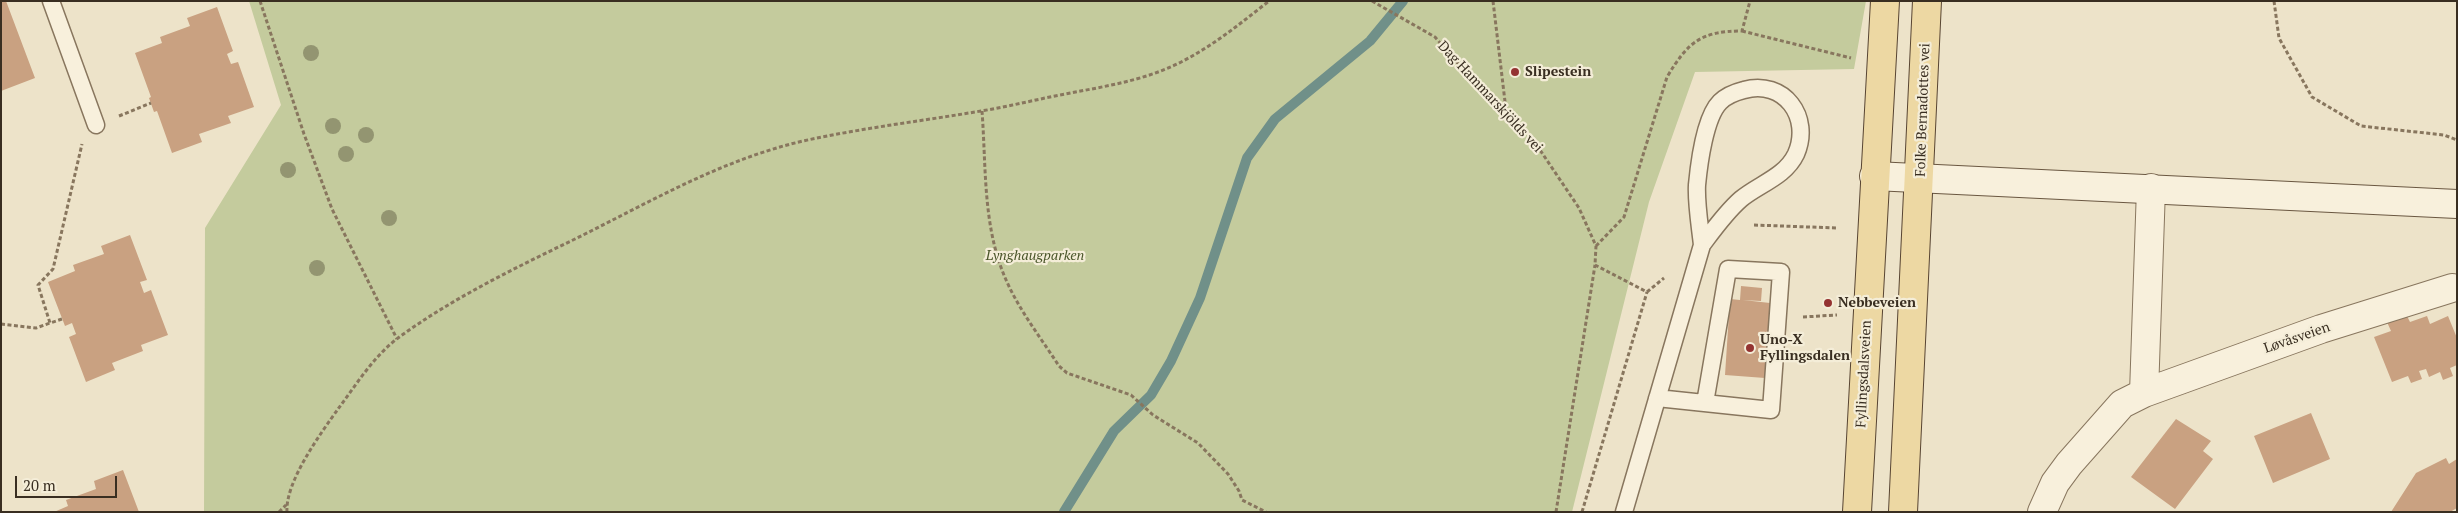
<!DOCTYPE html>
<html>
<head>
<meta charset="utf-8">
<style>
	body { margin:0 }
	#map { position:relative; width:2458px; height:513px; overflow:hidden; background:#ede3c9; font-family:"PT Serif",serif }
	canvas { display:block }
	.frame { position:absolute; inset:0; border:2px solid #392e21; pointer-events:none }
	.scale { position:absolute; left:15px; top:476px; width:102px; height:22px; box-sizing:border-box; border:2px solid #392e21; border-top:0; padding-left:6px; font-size:15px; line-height:18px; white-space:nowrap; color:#392e21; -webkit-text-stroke:4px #f4edd8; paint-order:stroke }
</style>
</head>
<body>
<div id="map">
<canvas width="2458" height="513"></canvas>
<div class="frame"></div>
<div class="scale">20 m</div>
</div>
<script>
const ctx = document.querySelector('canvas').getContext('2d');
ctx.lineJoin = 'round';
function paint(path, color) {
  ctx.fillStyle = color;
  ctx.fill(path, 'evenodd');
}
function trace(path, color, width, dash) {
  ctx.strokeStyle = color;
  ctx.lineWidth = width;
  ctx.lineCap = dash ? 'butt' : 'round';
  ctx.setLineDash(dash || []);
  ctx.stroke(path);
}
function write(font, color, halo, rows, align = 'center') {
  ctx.font = font + ' "PT Serif",serif';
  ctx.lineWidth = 4.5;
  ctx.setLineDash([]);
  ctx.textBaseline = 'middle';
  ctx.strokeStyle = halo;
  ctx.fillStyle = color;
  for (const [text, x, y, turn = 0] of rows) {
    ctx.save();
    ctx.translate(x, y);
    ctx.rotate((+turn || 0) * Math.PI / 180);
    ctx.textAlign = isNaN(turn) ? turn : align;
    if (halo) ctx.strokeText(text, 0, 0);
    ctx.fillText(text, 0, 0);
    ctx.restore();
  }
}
const green = new Path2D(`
	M249,1h1617l-12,68 -159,3 -46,130 -77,310h-1368l1,-284 76,-123z`);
const stream = new Path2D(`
	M1064,512l50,-81 37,-36 20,-34 29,-63 47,-140 28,-39 95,-78 33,-40`);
const building = new Path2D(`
	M1,1h5l29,77 -34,13z
	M217,7l16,44 -6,3 4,10 7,-2 16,45 -26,9 3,7 -32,11 3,8 -30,11 -15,-42 -3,1 -5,-14 2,-1 -16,-44 27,-10 -2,-6 30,-11 -3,-8z
	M130,235l17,45 -7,2 4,11 7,-3 17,45 -27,10 2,6 -31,12 3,7 -29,12 -17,-45 7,-3 -4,-11 -7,3 -17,-44 27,-11 -2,-6 31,-11 -3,-8z
	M1741,286l21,2 -1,13 -18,-1 27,3 -5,75 -40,-3 5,-76 10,1z
	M2406,314l4,8 17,-6 3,8 18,-8 9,22v27l-7,3 3,8 -10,4 -3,-8 -11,5 -3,-8 -7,2 3,8 -11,4 -3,-7 -16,6 -18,-45 17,-6 -4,-9z
	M2311,413l19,46 -57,24 -19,-47z
	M2176,419l35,22 -8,10 10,8 -38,50 -44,-32z
	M2446,458l3,6 8,-5v49l-7,4h-59l25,-39z
	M123,470l16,42h-85l14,-6 -2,-6 30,-11 -2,-8z`);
const path = new Path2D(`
	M260,1l44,133 28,75 65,130
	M1372,1l63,36 26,30 45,43 28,31 45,67 17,38 -1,19 52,27
	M1493,1l13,109
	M2274,1l5,37 33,59 49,29 83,9 13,5
	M1742,31l109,27
	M982,111c4,53 1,109 20,159 13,35 37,65 57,96l8,7 64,22 22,20 45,28 30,31 11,17 3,9 24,12
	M119,116l32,-13
	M1754,225l83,3
	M1596,246l28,-29 43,-140c21,-35 34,-46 75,-46l8,-30
	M1647,292l17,-14
	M1803,317l34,-2
	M62,319l-12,4 -12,-38 15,-16 29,-125
	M1,324l35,4 14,-5
	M279,512l7,-7
	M287,512c-2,-30 34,-79 51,-103 18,-24 35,-52 60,-71 53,-39 117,-70 177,-99 75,-37 146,-79 228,-98 59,-13 119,-20 178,-30 25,-4 49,-10 74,-15 44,-9 88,-14 128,-35 31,-16 58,-38 86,-60
	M1556,512l39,-247
	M1582,512l65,-220`);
const service = new Path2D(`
	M51,1l45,124
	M1657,398l114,12 10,-138 -53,-3 -23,134
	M1624,512l78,-267c12,-16 24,-33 39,-46 18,-15 44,-22 55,-45 16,-37 -12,-75 -52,-64 -8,2 -18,6 -24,12 -15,15 -21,62 -23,83 -1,19 3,41 5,60`);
const minor = new Path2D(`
	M2144,393l177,-64 131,-41
	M2042,512l13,-29 14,-19 53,-60 22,-11 7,-205`);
const secondary = new Path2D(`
	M1874,176l583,28`);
const primary = new Path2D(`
	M1857,512l28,-511
	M1903,512l24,-511`);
const trees = [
	[311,53],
	[333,126],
	[366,135],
	[346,154],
	[288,170],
	[389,218],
	[317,268]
];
const markers = [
	[1515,72,5,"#943331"],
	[1828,303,5,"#943331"],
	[1750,348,5,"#943331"]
];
const poiNames = [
	["Slipestein",1525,72],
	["Nebbeveien",1838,303],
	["Uno-X",1760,340],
	["Fyllingsdalen",1760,356]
];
const streetNames = [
	["Dag Hammarskjölds vei",1490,97,47],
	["Folke Bernadottes vei",1923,110,-88],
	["Løvåsveien",2297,338,-19],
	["Fyllingsdalsveien",1864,374,-87]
];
const parkNames = [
	["Lynghaugparken",1035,256]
];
paint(green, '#c4cb9d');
trace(stream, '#709089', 10);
paint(building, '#c9a181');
trace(service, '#88765e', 19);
trace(minor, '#88765e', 30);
trace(secondary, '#6a5741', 30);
trace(primary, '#574432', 30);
trace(path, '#88765e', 3, [4, 2.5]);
trace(service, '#f8f0dc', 16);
trace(minor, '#f8f0dc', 28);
trace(secondary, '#f8f0dc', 28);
trace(primary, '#edd8a3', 28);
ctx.fillStyle = '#939571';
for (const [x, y] of trees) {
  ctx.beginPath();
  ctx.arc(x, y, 8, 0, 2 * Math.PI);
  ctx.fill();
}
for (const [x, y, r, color] of markers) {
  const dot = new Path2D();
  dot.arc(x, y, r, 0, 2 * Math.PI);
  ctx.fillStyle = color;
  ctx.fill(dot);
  trace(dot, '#f4edd8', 2);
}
write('bold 14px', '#392e21', '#f4edd8', poiNames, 'left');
write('14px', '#392e21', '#f4edd8', streetNames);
write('italic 14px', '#495529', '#f4edd8', parkNames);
</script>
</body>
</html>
